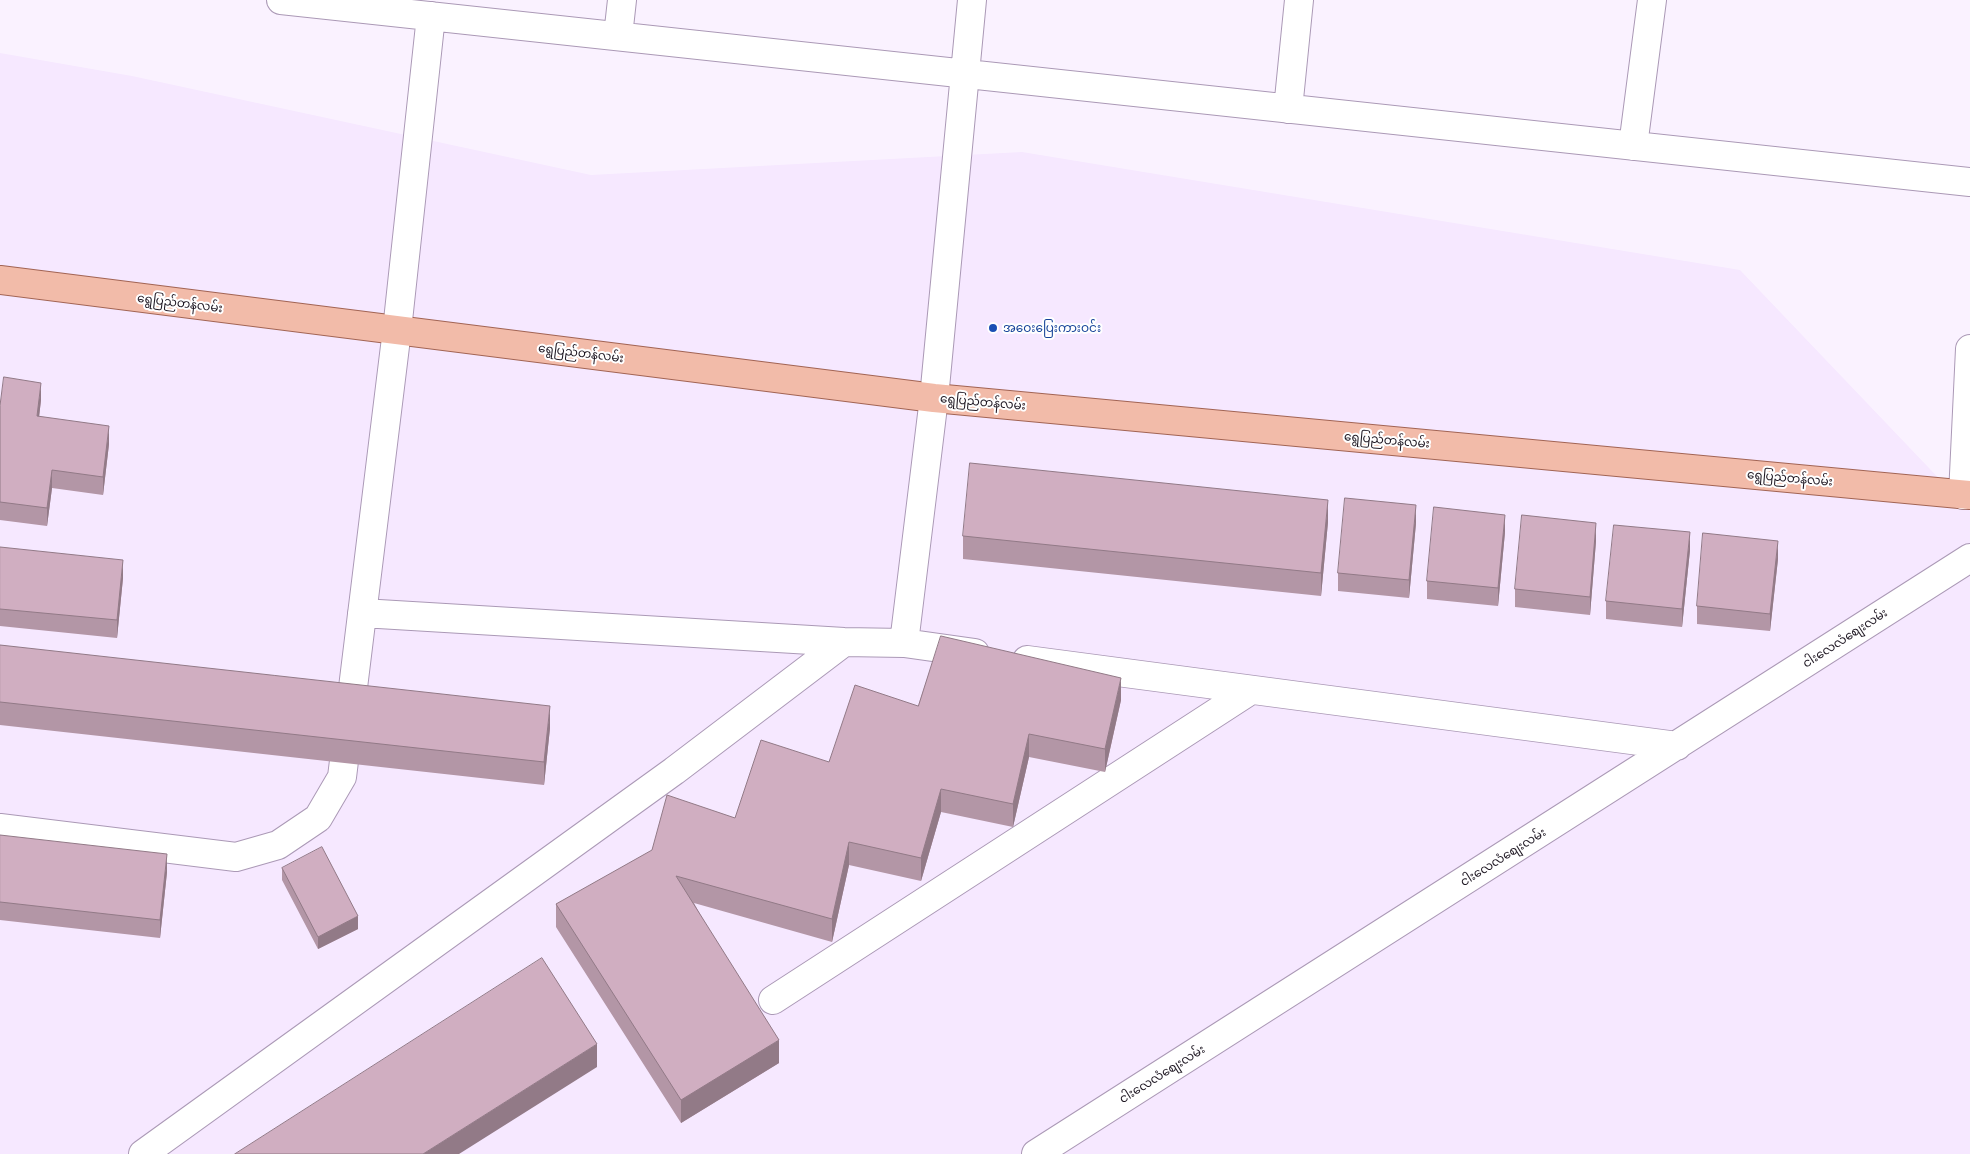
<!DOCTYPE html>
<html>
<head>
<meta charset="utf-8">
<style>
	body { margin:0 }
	canvas { display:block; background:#faf2ff }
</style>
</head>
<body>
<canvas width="1970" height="1154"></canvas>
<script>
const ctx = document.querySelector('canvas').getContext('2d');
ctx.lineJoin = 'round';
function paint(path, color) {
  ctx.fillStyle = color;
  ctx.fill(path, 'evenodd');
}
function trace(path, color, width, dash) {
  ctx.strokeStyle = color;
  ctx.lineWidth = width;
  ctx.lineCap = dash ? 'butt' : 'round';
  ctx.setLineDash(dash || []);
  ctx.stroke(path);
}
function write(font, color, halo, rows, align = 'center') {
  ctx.font = font + ' Barlow,"Noto Sans Myanmar",sans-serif';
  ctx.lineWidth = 4;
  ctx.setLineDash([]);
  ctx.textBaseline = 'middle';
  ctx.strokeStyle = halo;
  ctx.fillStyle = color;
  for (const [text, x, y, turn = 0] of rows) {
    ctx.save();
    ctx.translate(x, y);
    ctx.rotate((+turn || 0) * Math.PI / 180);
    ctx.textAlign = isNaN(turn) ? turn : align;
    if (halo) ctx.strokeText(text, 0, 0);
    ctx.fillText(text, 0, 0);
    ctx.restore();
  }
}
const built = new Path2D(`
	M0,53l132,23 459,99 431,-23 718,118 230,241v643h-1970z`);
const minor = new Path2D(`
	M281,0l1689,182
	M618,36l4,-36
	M1288,109l11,-109
	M1633,146l19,-146
	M1963,495l7,-146
	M362,613l482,29 60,1 30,-245 38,-398
	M904,643l71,10
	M1027,660l650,86
	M0,828l236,29 42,-12 40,-27 24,-41 55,-447 34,-314
	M773,1000l478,-310
	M143,1154l531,-383 170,-129
	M1036,1154l934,-596`);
const major = new Path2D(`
	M0,280l934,118 1036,97`);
const wall = new Path2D(`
	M41,400l-2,17 70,27 -6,51 -51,-7 -5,38 -47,-6v-114z
	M1328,522l-7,74 -358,-37v-23z
	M1416,523l-7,75 -71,-7v-18z
	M1505,532l-7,74 -71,-7v-18z
	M1596,541l-6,74 -75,-8v-18z
	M0,547l123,31 -6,60 -117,-12z
	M1690,550l-8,77 -76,-8v-18z
	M1778,559l-8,72 -73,-7v-18z
	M0,645l550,83 -6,57 -544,-60z
	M1121,700l-16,72 -76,-15 -16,70 -72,-15 -20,69 -72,-16 -17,77 -138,-39 85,160 -98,60 -125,-196v-23l179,-86 94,-56 89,-56z
	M0,835l167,37 -7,66 -160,-18z
	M282,868l76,61 -40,20 -36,-69z`);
const shadedWall = new Path2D(`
	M41,383v17l-4,34v-18z
	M109,426v18l-6,51v-18z
	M52,470v18l-5,38v-18z
	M1328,500v22l-7,74v-23z
	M1416,505v18l-7,75v-18z
	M1505,515v17l-7,74v-18z
	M1596,523v18l-6,74v-18z
	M1690,532v18l-8,77v-18z
	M1778,541v18l-8,72v-17z
	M123,560v18l-6,60v-18z
	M1121,678v22l-16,72v-23z
	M550,706v22l-6,57v-23z
	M1029,734v23l-16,70v-23z
	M941,789v23l-20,69v-23z
	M849,842v23l-17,77v-23z
	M167,854v18l-7,66v-18z
	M358,916v13l-40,20v-12z
	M779,1040v23l-98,60v-23z
	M597,1044v23l-138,87h-36z`);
const building = new Path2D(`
	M4,377l37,6 -4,33 72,10 -6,51 -51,-7 -5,38 -47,-6v-96z
	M970,463l358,37 -7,73 -358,-37z
	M1345,498l71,7 -7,75 -71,-7z
	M1434,507l71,8 -7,73 -71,-7z
	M1522,515l74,8 -6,74 -75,-8z
	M1614,525l76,7 -8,77 -76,-8z
	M1703,533l75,8 -8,73 -73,-8z
	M0,547l123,13 -6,60 -117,-11z
	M941,636l180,42 -16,71 -76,-15 -16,70 -72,-15 -20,69 -72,-16 -17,77 -156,-43 103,164 -98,60 -125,-196 96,-54 15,-55 68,23 26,-78 68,22 26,-77 63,21z
	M0,645l550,61 -6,56 -544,-60z
	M0,835l167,19 -7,66 -160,-18z
	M322,847l36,69 -40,21 -36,-69z
	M542,958l55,86 -174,110h-188z`);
const markers = [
	[993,328,5,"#1a4fb4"]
];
const streetNames = [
	["ရွေပြည်တန်လမ်း",180,303,7],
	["ရွေပြည်တန်လမ်း",581,353,7],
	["ရွေပြည်တန်လမ်း",983,402,5],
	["ရွေပြည်တန်လမ်း",1387,440,5],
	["ရွေပြည်တန်လမ်း",1790,478,5],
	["ငါးလေလံစျေးလမ်း",1845,638,-33],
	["ငါးလေလံစျေးလမ်း",1503,857,-32],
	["ငါးလေလံစျေးလမ်း",1162,1074,-32]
];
const transitNames = [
	["အဝေးပြေးကားဝင်း",1003,328]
];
paint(built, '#f6e8ff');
trace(minor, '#ab99b6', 30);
trace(major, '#a26454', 30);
trace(minor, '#fff', 28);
trace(major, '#f2bba9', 28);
paint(wall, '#b396a6');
paint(shadedWall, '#927a87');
paint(building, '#d0aec1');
trace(building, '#927a87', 1);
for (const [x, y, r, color] of markers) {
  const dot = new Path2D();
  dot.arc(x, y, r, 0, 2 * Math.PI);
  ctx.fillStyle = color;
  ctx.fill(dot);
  trace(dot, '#fff', 2);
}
write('12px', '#1e1722', '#fff', streetNames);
write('12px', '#164399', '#fff', transitNames, 'left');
</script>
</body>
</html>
